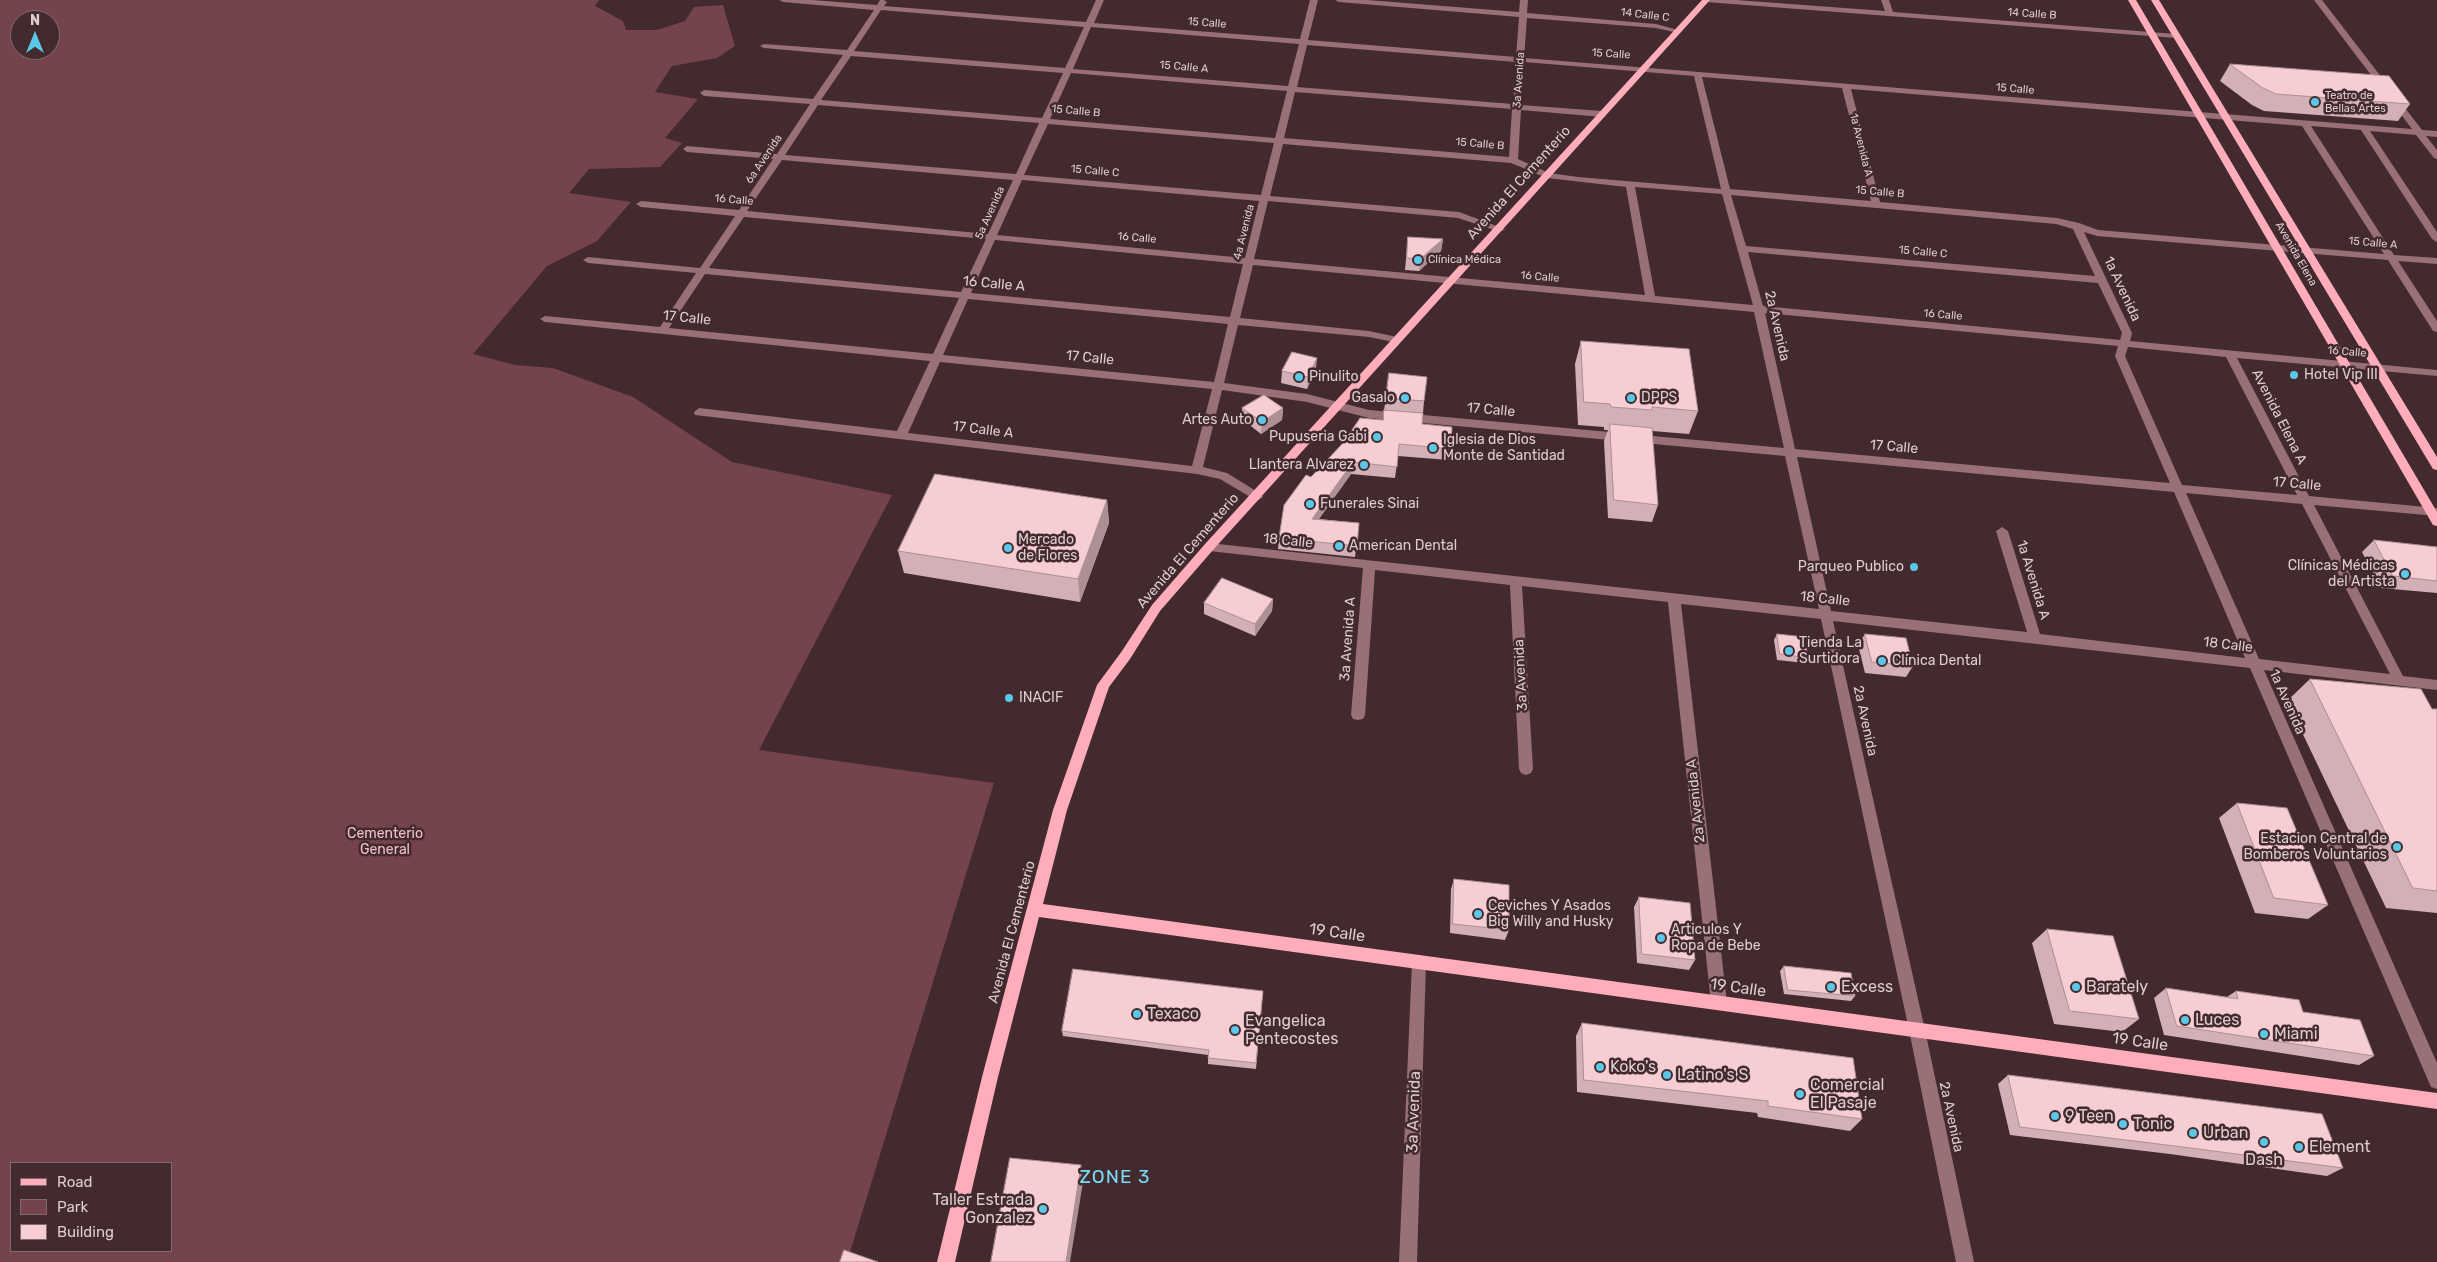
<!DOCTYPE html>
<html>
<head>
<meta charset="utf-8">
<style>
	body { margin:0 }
	#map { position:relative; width:2437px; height:1262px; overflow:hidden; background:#422a2e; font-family:Rubik,sans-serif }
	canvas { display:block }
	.legend { position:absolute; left:10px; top:1162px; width:162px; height:90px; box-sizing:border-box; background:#422a2e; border:1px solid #806b6e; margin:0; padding:6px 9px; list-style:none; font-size:15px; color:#ddcdcf }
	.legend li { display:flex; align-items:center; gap:10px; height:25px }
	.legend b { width:25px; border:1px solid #806b6e }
	.north { position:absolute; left:10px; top:10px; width:50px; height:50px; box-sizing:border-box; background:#422a2e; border:1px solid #806b6e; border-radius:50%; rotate:0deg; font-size:14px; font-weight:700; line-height:20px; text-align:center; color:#ddcdcf }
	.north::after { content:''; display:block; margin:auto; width:18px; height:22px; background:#5ac8e6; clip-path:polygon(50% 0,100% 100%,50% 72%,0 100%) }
</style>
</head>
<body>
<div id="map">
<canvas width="2437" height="1262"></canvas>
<ul class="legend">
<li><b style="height:6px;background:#ffadbb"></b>Road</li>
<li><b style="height:14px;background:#75434c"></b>Park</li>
<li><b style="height:14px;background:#f5cdd2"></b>Building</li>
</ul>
<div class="north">N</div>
</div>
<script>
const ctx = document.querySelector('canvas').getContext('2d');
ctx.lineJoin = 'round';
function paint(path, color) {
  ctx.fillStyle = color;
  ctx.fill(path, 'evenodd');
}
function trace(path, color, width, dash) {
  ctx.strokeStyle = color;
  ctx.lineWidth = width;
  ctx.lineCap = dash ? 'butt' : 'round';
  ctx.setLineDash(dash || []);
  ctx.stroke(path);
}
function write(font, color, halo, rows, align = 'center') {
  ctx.font = font + ' Rubik,sans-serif';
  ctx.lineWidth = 5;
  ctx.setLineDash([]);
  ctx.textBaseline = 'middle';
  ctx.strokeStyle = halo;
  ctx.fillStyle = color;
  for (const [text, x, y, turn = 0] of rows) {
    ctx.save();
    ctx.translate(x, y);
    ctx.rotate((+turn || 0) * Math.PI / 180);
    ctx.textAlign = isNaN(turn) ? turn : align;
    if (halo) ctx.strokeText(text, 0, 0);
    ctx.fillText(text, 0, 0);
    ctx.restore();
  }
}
const green = new Path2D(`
	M0,0h599l-4,6 28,15 3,9h31l28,-9 9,-14 29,-2 12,41 -18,12 -45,8 -17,26 43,7 -33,39 17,5 -22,24 -71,2 -20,24 62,9 -34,39 -50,25 -74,88 42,11 38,3 80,29 99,65 160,33 -133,255 235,33 -147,479h-847zM20,20h30v30h-30zM11,1163h160v88h-160z`);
const minor = new Path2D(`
	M779,0h33l65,5 3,-5h4l3,2 -3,4 202,16 10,-22h8l-10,23 206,16 10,-39h8l-10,40 208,17 3,-40 -180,-15 -4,-2h32l152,12 1,-12h8l-1,13 129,11 26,7 -4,2 -22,-5 -129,-10 -3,40 888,71 -98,-129h8l100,130 15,1v6l-11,-1 11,14v9l-3,-1 -18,-23 -46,-4 67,101v10l-5,-3 -71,-109 -50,-4 83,129 43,3v6l-39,-3 39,60v11l-4,-1 -45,-71 -291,-24 -13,-4 48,101 -2,8 307,29v6l-200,-18 72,138 128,12v8l-123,-11 89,171 34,4v10l-173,-20 173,393v26l-6,-2 -181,-419 -417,-47 92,409 49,232h-18l-47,-232 -88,-411 -140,-15 46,399 -3,5 -5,2 -5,-2 -3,-5 -43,-401 -146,-16 11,183 -2,4 -5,2 -5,-2 -2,-4 -9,-184 -135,-15 -10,145 -2,4 -5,1 -5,-1 -2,-4 12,-147 -154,-17 -6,-4 6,-4 610,66 -34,-153 -416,-38 -62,-16 -85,-12 -19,77 24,6 34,21 2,3 -6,4 -37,-22 -23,-5 -502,-59 -1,-3 5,-4 198,23 33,-70 -385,-39 -5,-3 5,-3 115,11 36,-54 -108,-10 -5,-3 5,-3 112,11 35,-52 -94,-9 -5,-3 5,-3 98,9 34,-51 -86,-7 -4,-3 4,-3 90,8 33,-50 -106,-8 -4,-3 4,-3 109,9 30,-44 -79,-7 -4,-2 4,-2 83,6 27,-40 -91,-8zM881,10l203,17 -19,41 -211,-17zM1091,27l208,17 -11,42 -215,-17zM1307,45l209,17 -3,42 -216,-17zM851,56l212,17 -21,45 -221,-18zM1524,62l170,14 27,113 -143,-12 -29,-4 -31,-14 3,-49 81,7 4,-3 -4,-3 -81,-6zM1071,73l216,18 -12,47 -225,-19zM1702,77l140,11 29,113 -141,-12zM1851,89l451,37 82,128 -286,-24 -19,-7 -22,-5 -177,-16zM1295,92l217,17 -3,48 -225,-19zM818,105l221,18 -23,51 -231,-19zM1048,124l226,19 -13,52 -237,-20zM1283,144l228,19 36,15 79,9 19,108 -391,-36 14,-58 190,17 42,14 5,-3 -46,-17 -189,-16zM782,160l231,20 -25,54 -241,-23zM1022,180l237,21 -14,57 -248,-23zM1635,187l87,7 31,111 -98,-9zM1731,195l325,29 17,5 22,47 -349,-30zM744,217l242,22 -25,53 -252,-24zM995,240l248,24 -13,53 -259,-24zM1748,252l350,31 24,50 -2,7 -357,-34zM1253,265l501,47 30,136 -415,-38 -62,-16 -83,-11 14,-58 131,12 29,6 5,-3 -1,-2 -33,-7 -129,-13zM705,274l254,24 -26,56 -264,-26zM968,299l260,25 -14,58 -271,-27zM1765,313l353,33 -3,10 55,127 -375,-34zM2128,347l98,10 71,138 -115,-10 -57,-129zM940,362l272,27 -20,77 -284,-33zM1797,457l377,35 71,166 -205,-24 -32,-103 -6,-4 -6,4 31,101 -196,-21zM2186,493l116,11 88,170 -131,-15z
	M1702,0h34l149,11 -4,-11h8l4,12 283,22 4,2 -4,2 -470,-36z
	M1419,955l5,2 2,5 -9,300h-18l13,-300 2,-5z`);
const major = new Path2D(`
	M1702,0h8l-497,550 -53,61 -30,48 -21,28 -42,123 -24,94 1394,189v16l-1398,-192 -41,160 -43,185h-18l45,-185 71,-267 44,-125 25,-34 30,-46 53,-61z
	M2128,0h8l301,512v14l-4,-1z
	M2151,0h8l278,457v13l-4,-1z`);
const wall = new Path2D(`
	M2230,64l180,40 -12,17 -134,-10 -12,-6 -32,-24z
	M1408,237l35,2 -2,12 -22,20 -14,-1z
	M1581,341l117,70 -9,23 -37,-3 6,74 -6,17 -44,-4 -4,-77 4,-11h-4v-3l-26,-2 -3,-61z
	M1316,370l-9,19 -26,-6 1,-12z
	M1386,398l38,3 -1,12 -39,-3z
	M1242,408h41l-1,12 -21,14 -19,-15z
	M1383,420l39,4 29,25 -2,11 -51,-4 -3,22 -44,-4 -32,45 40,4 -4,34 -77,-8 1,-11 32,-61z
	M1107,500l2,23 -29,79 -176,-29 -6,-22z
	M2374,540l63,7v46l-56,-5 -19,-36z
	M1273,599l-1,12 -17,25 -51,-22v-11z
	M1777,634l31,24 -3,5 -28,-3 -3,-20z
	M1865,634l48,32 -7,11 -41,-4 -7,-28z
	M2310,679l122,30h5v204l-51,-5 -99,-207z
	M2237,803l91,102 -20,14 -53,-6 -36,-95z
	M1454,879l55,51 -4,10 -55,-7 1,-44z
	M1639,897l56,63 -6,10 -52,-7 -3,-56z
	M2047,929l92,90 -17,13 -68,-8 -22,-81z
	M1784,966l71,30 -4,5 -67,-7 -4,-23z
	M2166,988l61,9 9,-6 67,21 71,44 -15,9 -195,-30 -10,-37z
	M1263,991l-7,78 -48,-5v-9l-145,-19 -1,-5z
	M1582,1023l280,96 -12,12 -92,-14 -1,-4 -180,-21 -1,-56z
	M2008,1075l335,93 -16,8 -157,-22 -160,-19 -12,-51z`);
const shadedWall = new Path2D(`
	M1443,239l-2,12 -22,20 1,-12z
	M1317,358l-1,12 -9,19 1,-12z
	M1283,408l-1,12 -21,14 1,-12z
	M1353,462l-2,12 -40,56 1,-11z
	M1107,500l2,23 -29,79 -2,-23z
	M1273,599l-1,12 -17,25v-12z
	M1081,1165l3,11 -14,86h-4z`);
const building = new Path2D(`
	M2230,64l159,12 21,28 -134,-10 -13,-6z
	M1408,237l35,2 -23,20 -13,-1z
	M1581,341l108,8 9,62 -46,-4v3l-41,-3 -1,-3 -26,-2z
	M1292,352l25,6 -9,19 -26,-6z
	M1389,373l38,4 -3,24 -38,-3z
	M1264,395l19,13 -21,14 -20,-14z
	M1384,410l39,3 -1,11 30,3 -1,22 -52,-5 -2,23 -44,-5 -41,57 47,4 -2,23 -78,-8 5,-33 22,-30 5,2 33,-35 16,-24 23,2z
	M1610,424l42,4 6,77 -44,-5z
	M935,474l172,26 -29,79 -180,-28z
	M2374,540l63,7v34l-44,-5z
	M1222,578l51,21 -18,25 -51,-21z
	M1777,634l28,3 3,21 -28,-4z
	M1865,634l41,4 7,28 -41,-4z
	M2310,679l111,10 11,20h5v182l-24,-3z
	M2237,803l50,5 41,97 -54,-7z
	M1454,879l55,6v45l-56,-6z
	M1639,897l51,6 5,57 -53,-6z
	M2047,929l66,7 26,83 -69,-8z
	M1784,966l67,7 4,23 -67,-6z
	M1073,969l190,22 -7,72 -48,-5 1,-8 -147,-19z
	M2166,988l72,11 -2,-8 63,9 4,12 57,8 14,36 -197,-30z
	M1582,1023l271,35 9,61 -94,-13v-5l-184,-21z
	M2008,1075l314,39 21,54 -160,-21 -163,-20z
	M1010,1158l71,7 -15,97h-75z
	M844,1250l34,12h-38z`);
const markers = [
	[2315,102,5,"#5ac8e6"],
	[1418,260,5,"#5ac8e6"],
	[2294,375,5,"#5ac8e6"],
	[1299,377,5,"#5ac8e6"],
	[1405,398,5,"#5ac8e6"],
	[1631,398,5,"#5ac8e6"],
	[1262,420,5,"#5ac8e6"],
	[1377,437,5,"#5ac8e6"],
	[1433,448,5,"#5ac8e6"],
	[1364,465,5,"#5ac8e6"],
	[1310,504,5,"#5ac8e6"],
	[1339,546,5,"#5ac8e6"],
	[1008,548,5,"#5ac8e6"],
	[1914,567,5,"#5ac8e6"],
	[2405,574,5,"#5ac8e6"],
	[1789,651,5,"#5ac8e6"],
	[1882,661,5,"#5ac8e6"],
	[1009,698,5,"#5ac8e6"],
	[2397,847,5,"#5ac8e6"],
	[1478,914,5,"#5ac8e6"],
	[1661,938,5,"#5ac8e6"],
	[1831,987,5,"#5ac8e6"],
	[2076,987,5,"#5ac8e6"],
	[1137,1014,5,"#5ac8e6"],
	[2185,1020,5,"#5ac8e6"],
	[1235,1030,5,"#5ac8e6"],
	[2264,1034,5,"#5ac8e6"],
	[1600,1067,5,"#5ac8e6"],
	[1667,1075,5,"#5ac8e6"],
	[1800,1094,5,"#5ac8e6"],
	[2055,1116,5,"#5ac8e6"],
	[2123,1124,5,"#5ac8e6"],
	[2193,1133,5,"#5ac8e6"],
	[2264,1142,5,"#5ac8e6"],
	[2299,1147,5,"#5ac8e6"],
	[1043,1209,5,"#5ac8e6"]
];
const farStreetnames = [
	["14 Calle B",2032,14,4],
	["14 Calle C",1645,15,7],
	["15 Calle",1207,23,5],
	["15 Calle",1611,54,4],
	["15 Calle A",1184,67,5],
	["3a Avenida",1519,80,-86],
	["15 Calle",2015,89,5],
	["15 Calle B",1076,111,5],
	["15 Calle B",1480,144,5],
	["1a Avenida A",1861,145,76],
	["6a Avenida",764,159,-56],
	["15 Calle C",1095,171,5],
	["15 Calle B",1880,192,5],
	["16 Calle",734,200,5],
	["5a Avenida",990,213,-66],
	["4a Avenida",1244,232,-76],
	["16 Calle",1137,238,5],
	["15 Calle A",2373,243,5],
	["15 Calle C",1923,252,5],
	["Avenida Elena",2296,254,60],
	["16 Calle",1540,277,5],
	["16 Calle",1943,315,5],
	["16 Calle",2347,352,5]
];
const farPoinames = [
	["Teatro de",2325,96],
	["Bellas Artes",2325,109],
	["Clínica Médica",1428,260]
];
const streetNames = [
	["Avenida El Cementerio",1519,183,-48],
	["16 Calle A",994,284,5],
	["1a Avenida",2122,289,65],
	["17 Calle",687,318,6],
	["2a Avenida",1777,326,77],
	["17 Calle",1090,358,6],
	["17 Calle",1491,410,5],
	["Avenida Elena A",2279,417,63],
	["17 Calle A",983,430,7],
	["17 Calle",1894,447,5],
	["17 Calle",2297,484,5],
	["18 Calle",1288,541,6],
	["Avenida El Cementerio",1188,551,-49],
	["1a Avenida A",2033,580,73],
	["18 Calle",1825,599,6],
	["3a Avenida A",1348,639,-86],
	["18 Calle",2228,645,7],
	["3a Avenida",1521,675,-93],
	["1a Avenida",2287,702,66],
	["2a Avenida",1865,721,78],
	["2a Avenida A",1696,801,-96],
	["Avenida El Cementerio",1012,932,-75],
	["2a Avenida",1951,1117,78]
];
const poiNames = [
	["Hotel Vip III",2304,375],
	["Pinulito",1309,377],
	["Gasalo",1395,398,"right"],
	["DPPS",1641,398],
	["Artes Auto",1252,420,"right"],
	["Pupuseria Gabi",1367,437,"right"],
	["Iglesia de Dios",1443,440],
	["Monte de Santidad",1443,456],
	["Llantera Alvarez",1354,465,"right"],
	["Funerales Sinai",1320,504],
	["Mercado",1018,540],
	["de Flores",1018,556],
	["American Dental",1349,546],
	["Clínicas Médicas",2395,566,"right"],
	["del Artista",2395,582,"right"],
	["Parqueo Publico",1904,567,"right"],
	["Tienda La",1799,643],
	["Surtidora",1799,659],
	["Clínica Dental",1892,661],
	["INACIF",1019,698],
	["Estacion Central de",2387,839,"right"],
	["Bomberos Voluntarios",2387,855,"right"],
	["Ceviches Y Asados",1488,906],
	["Big Willy and Husky",1488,922],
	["Articulos Y",1671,930],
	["Ropa de Bebe",1671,946]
];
const parkNames = [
	["Cementerio",385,834],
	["General",385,850]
];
const nearStreetnames = [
	["19 Calle",1337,933,8],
	["19 Calle",1738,988,8],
	["19 Calle",2140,1042,8],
	["3a Avenida",1414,1112,-88]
];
const nearPoinames = [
	["Excess",1841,987],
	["Barately",2086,987],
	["Texaco",1147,1014],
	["Luces",2195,1020],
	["Evangelica",1245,1021],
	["Pentecostes",1245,1039],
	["Miami",2274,1034],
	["Koko's",1610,1067],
	["Latino's S",1677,1075],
	["Comercial",1810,1085],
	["El Pasaje",1810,1103],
	["9 Teen",2065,1116],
	["Tonic",2133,1124],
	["Urban",2203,1133],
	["Element",2309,1147],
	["Dash",2264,1160,"center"],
	["Taller Estrada",1033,1200,"right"],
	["Gonzalez",1033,1218,"right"]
];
const nearQuarternames = [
	["ZONE 3",1115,1178]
];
paint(green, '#75434c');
paint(minor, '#987076');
paint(major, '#ffadbb');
paint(wall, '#d3b0b5');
paint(shadedWall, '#ac9093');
paint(building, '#f5cdd2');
trace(building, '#ac9093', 1);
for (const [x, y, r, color] of markers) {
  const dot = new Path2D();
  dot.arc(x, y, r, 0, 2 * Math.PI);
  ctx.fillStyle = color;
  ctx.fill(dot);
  trace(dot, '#422a2e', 2);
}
write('11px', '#ddcdcf', '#422a2e', farStreetnames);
write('11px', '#ddcdcf', '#422a2e', farPoinames, 'left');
write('14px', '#ddcdcf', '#422a2e', streetNames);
write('14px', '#ddcdcf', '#422a2e', poiNames, 'left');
write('14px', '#f2c0c7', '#422a2e', parkNames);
write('16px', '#ddcdcf', '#422a2e', nearStreetnames);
write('16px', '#ddcdcf', '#422a2e', nearPoinames, 'left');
ctx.letterSpacing = '1px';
write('19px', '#79dbf7', '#422a2e', nearQuarternames);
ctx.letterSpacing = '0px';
</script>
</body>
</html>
